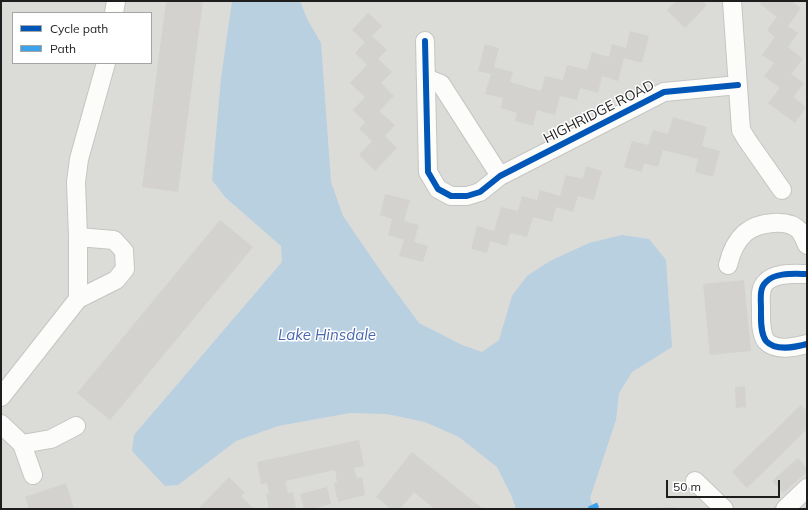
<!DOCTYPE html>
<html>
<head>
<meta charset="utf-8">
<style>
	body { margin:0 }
	#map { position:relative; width:808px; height:510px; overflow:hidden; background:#ecece7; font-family:Mulish,sans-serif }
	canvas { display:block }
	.frame { position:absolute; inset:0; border:2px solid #1e1e1e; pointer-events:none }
	.legend { position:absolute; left:12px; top:12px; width:140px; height:52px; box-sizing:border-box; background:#fff; border:1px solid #a5a5a5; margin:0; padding:5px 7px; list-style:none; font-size:12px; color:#1e1e1e }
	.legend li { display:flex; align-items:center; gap:8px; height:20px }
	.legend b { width:20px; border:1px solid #a5a5a5 }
	.scale { position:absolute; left:666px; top:480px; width:114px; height:18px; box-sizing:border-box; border:2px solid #1e1e1e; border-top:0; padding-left:5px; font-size:12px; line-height:14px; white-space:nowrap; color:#1e1e1e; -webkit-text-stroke:3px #fff; paint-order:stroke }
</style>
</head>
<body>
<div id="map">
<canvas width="808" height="510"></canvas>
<div class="frame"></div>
<ul class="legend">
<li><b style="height:5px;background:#0057b8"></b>Cycle path</li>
<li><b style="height:5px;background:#3da2ea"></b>Path</li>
</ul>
<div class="scale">50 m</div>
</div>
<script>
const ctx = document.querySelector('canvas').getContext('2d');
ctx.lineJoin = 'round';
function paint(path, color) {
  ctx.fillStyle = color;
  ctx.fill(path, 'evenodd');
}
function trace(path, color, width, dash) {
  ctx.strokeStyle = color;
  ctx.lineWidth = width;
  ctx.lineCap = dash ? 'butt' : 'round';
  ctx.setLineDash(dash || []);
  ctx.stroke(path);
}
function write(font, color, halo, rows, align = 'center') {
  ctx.font = font + ' Mulish,sans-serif';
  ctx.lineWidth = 3;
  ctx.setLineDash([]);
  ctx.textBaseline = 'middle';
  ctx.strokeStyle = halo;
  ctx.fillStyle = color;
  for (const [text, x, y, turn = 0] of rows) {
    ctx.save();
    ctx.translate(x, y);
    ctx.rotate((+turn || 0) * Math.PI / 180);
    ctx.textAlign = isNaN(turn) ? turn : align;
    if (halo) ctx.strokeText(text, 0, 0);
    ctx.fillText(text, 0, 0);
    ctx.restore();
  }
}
const residential = new Path2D(`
	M1,1h806v508h-806zM13,13h138v50h-138z`);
const water = new Path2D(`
	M232,1h68l7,18 14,24 10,139 12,34 39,57 37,50 43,22 20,7 17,-12 13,-44 15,-20 23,-15 39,-18 33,-8 27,4 17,21 6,87 -40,25 -13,21 -3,27 -26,78 4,11h-78l-4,-12 -15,-30 -38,-30 -34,-15 -38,-8 -37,-1 -72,13 -42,15 -58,44 -13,1 -33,-35 2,-16 148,-173 -1,-16 -56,-49 -13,-17 9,-102z`);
const building = new Path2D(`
	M166,1h37l-25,191 -36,-5z
	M674,1h28l5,4 -22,23 -18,-18 8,-8z
	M762,1h29l10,7 -13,18 10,7 -10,14 15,12 -12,15 13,9 -11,14 13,10 -11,16 -27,-20 12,-15 -16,-12 10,-13 -12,-8 13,-18 -8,-7 10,-13 -17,-13z
	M368,13l14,13 -10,10 15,14 -9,9 14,13 -11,11 13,13 -15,15 16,14 -10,11 12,12 -22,23 -16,-16 13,-14 -13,-12 6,-7 -12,-12 12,-13 -15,-14 17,-18 -12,-12 10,-11 -13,-12z
	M630,31l19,5 -7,27 -18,-5 -6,23 -16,-5 -4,17 -18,-5 -3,12 -17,-4 -5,19 -18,-5 -4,16 -18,-5 2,-8 -16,-5 2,-10 -18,-4 6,-20 -13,-3 7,-27 14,4 -5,19 19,5 -3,10 31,9 4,-15 18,4 4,-15 20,5 5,-18 17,5 3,-13 14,4z
	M673,117l34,10 -5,19 18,5 -7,26 -18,-5 3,-13 -35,-9 -5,17 -14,-4 -2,9 -18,-5 8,-26 16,4 5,-15 15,4z
	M586,166l16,5 -8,29 -16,-4 -5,16 -17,-5 -4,15 -19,-5 -6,20 -17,-4 -3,13 -17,-5 -3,12 -16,-4 6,-23 17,5 7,-24 17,4 4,-15 15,4 3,-10 20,6 6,-21 17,4z
	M385,194l25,6 -6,21 15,4 -5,17 14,4 -5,16 -24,-6 5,-16 -16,-5 4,-16 -12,-4z
	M220,220l33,27 -143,173 -33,-27z
	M744,280l7,71 -41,4 -7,-71z
	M745,386l1,21 -10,1 -1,-21z
	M801,405l6,6v18l-60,59 -15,-16z
	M359,440l5,26 -10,2 3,10 5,-1 3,18 -27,7 -4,-19 3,-1 -2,-12 -50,11 3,12 5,-1 3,16 -27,1 -3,-15h3l-2,-11 -6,1 -4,-22z
	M412,452l71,57h-48l-21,-17 -14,17h-9l-15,-12z
	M798,458l9,10v4l-24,21 -11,-12z
	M229,477l16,16 -4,3 13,13h-56z
	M66,483l8,26h-45l-4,-12z
	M327,487l4,17 -19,5h-8l-4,-15z
	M675,507v2h-17v-1z`);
const minor = new Path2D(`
	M732,1l9,129 6,10 35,50
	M114,13l2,-12
	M425,41l3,131 10,17 13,7h16l13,-4 20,-16 164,-84 74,-7
	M426,78l15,6 59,92
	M728,265c3,-13 8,-24 17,-32 13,-11 43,-15 55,-2 3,4 5,9 7,14
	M807,274c-12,0 -32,-2 -41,8 -7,6 -5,18 -5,26 0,10 -1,25 5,33 10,11 30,6 41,3
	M78,299l38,-19 9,-11 -1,-18 -10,-11 -36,-3
	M1,397l77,-98v-62l-2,-55 3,-23 27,-96
	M1,424l21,20 11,31
	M22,444l29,-5 25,-13
	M695,481l29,28
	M785,509l22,-21`);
const quiet = new Path2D(`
	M589,509l11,-5`);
const cycleway = new Path2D(`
	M425,41l3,131 10,17 13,7h16l13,-4 20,-16 164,-84 74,-7
	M807,274c-12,0 -32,-2 -41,8 -7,6 -5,18 -5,26 0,10 -1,25 5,33 10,11 30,6 41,3`);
const streetNames = [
	["HIGHRIDGE ROAD",599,112,-27]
];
const waterNames = [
	["Lake Hinsdale",327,335]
];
paint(residential, '#dbdbd8');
paint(water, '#b9d0e1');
paint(building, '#d3d2ce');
trace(minor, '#c5c5c3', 20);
trace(minor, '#fcfcfb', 18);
trace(quiet, '#3da2ea', 5, [10, 5]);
trace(cycleway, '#0057b8', 6);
write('14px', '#1e1e1e', '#fff', streetNames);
write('italic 15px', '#4867b0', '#fff', waterNames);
</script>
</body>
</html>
